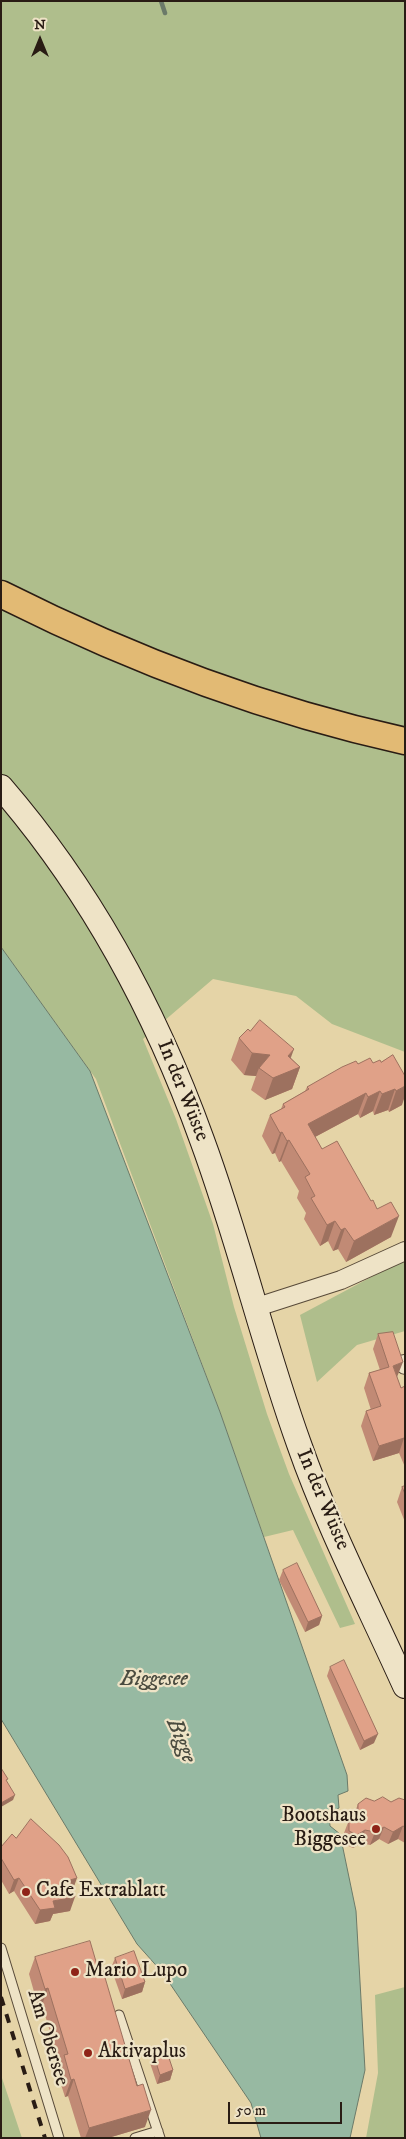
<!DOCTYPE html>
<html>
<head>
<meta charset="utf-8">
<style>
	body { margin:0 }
	#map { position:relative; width:406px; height:2139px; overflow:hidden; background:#e5d4a7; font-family:"IM FELL DW Pica",serif }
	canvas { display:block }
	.frame { position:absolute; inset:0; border:2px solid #291c14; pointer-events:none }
	.north { position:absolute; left:15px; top:15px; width:50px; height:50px; -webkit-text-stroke:4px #eee3c6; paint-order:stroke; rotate:0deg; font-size:14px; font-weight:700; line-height:20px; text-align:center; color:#291c14 }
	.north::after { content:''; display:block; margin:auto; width:18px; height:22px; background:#291c14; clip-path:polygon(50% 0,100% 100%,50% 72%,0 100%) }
	.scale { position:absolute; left:228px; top:2102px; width:114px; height:22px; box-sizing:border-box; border:2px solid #291c14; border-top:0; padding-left:6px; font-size:15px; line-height:18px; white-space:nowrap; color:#291c14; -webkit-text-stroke:4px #eee3c6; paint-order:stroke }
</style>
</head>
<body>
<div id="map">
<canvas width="406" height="2139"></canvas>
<div class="frame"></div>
<div class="north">N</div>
<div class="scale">50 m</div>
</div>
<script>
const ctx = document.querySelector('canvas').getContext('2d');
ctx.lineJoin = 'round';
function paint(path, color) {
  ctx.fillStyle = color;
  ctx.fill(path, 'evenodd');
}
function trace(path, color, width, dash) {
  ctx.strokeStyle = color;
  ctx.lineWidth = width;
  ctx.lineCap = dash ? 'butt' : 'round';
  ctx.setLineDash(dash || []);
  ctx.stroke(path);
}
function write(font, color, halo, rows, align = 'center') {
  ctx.font = font + ' "IM FELL DW Pica",serif';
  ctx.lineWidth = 4.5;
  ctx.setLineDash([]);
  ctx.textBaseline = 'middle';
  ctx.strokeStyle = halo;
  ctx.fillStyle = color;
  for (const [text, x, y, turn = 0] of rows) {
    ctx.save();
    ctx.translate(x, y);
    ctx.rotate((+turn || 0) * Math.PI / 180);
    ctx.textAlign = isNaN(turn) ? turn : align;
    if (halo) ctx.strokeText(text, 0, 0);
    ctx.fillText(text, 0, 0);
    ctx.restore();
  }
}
const green = new Path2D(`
	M1,1h404v1051l-73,-28 -36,-28 -83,-17 -70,60 33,80 37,105 21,83 33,107 22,60 66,150 -15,4 -47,-98 -29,7 -44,-125 -124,-333 -95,-132z
	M405,1259v72l-48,14 -40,37 -17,-67z
	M405,1987v151h-39l12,-65 -3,-78z
	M1,2075l21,63h-21z`);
const water = new Path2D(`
	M1,947l89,124 130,341 127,363 1,16 -10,4 1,13 -10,5 1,13 10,8 16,77 9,159 -15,68h-89l-10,-35 -89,-131 -25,-28 -136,-225z`);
const stream = new Path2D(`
	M161,1l4,12`);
const lane = new Path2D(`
	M1,1948l58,190
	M119,2015l41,123
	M135,2138l23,-7`);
const street = new Path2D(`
	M254,1308l87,-28 64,-29
	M404,1364l1,1`);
const secondary = new Path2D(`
	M1,787c89,103 155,225 201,353 37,100 61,204 97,304 29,83 70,162 106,242`);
const primary = new Path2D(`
	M1,594c129,65 263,116 404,147`);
const rail = new Path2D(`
	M1,1997l44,141`);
const wall = new Path2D(`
	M239,1038l52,20 9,9 -8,22 -27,11 -14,-10 5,-14 -12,-1 -13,-15z
	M393,1055l9,50 -13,7 -1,-2 -14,5 -1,-4 -13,7 -2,-4 -43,23 7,12 69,88 -45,25 -8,-13 -5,2 -5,-10 -8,5 -16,-27 2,-6 -9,-15 2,-7 -18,-30 -2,1 -4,-9 -3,1 -10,-18 8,-21 11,-6 2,-5 22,-13 2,-4 51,-23 15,-1 8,-1z
	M378,1334l19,43 4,11 4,-2v81l-6,-14 -26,8 -12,-35 5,-15 5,-1 -7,-22 5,-15 11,-3 -7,-21z
	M405,1486v36l-8,-20 5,-15z
	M283,1570l39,46 -3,9 -14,7 -26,-52z
	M330,1667l44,76 -14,7 -33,-74z
	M405,1800v43l-7,-4 -10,5 -9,-5 -9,6 -9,-2 -8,5 -9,-4v-11l5,-13 4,-3 5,-13 16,-3 17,1z
	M16,1838l56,52 -2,21 -17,3 -3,7 -15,3 -21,-33 -5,3 -8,-14v-33z
	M35,1957l110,170 -37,11h-27l-13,-42 -3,1 -8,-25 3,-7 -18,-60 -4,1 -9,-32z
	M115,1958l30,24 -3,10 -20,7 -11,-31z
	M153,2053l20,17 -3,10 -13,4 -7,-21z`);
const shadedWall = new Path2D(`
	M294,1049l-8,22 14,-4 -8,22 -27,11 8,-22 15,-22z
	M252,1053l18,2 -11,13 -3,8 -12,-1z
	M405,1086v10l-3,9 -13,7 7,-21z
	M395,1089l-7,21 -14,5 8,-21z
	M380,1091l-7,20 -13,7 8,-21z
	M366,1093l-8,21 -58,31 8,-21z
	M282,1132l-7,21 -3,1 8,-21z
	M289,1140l-8,21 -2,1 8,-21z
	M399,1216l-8,21 -45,25 8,-21z
	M335,1221l-7,20 -8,5 7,-21z
	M345,1228l-7,21 -5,2 8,-21z
	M403,1362l-6,15 -4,-11z
	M404,1438l-5,15 -26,8 6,-15z
	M322,1616l-3,9 -14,7 3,-10z
	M378,1734l-4,9 -14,7 4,-9z
	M15,1795l-2,5 -12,7v-4z
	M403,1826l-5,13 -10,5 5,-12z
	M384,1827l-5,12 -9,6 5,-13z
	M365,1830l-4,13 -8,5 4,-13z
	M19,1878l-5,13 -5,3 5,-14z
	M77,1878l-5,14 -2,-12z
	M75,1897l-5,14 -17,3 -3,7 -15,3 5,-14 13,-9z
	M145,1982l-3,10 -20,7 3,-10z
	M48,1988l-6,17 -4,1 7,-17z
	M173,2070l-3,10 -13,4 3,-9z
	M74,2079l-6,17 -3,1 6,-17z
	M151,2110l-6,17 -37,11h-23l4,-10z`);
const building = new Path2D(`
	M260,1020l34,29 -6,7 12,11 -27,11 -14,-10 11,-13 -18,-2 -13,-15 9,-9 2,2z
	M393,1055l12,21v10l-9,5 -1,-2 -13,5 -2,-3 -12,6 -2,-4 -58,31 14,25 15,-8 34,60 2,-1 4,9 14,-7 8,14 -45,25 -9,-13 -4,2 -6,-9 -8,4 -16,-27 4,-2 -10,-19 5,-3 -21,-34 -2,1 -5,-9 -2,1 -10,-18 15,-8 -2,-3 26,-15 -2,-2 35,-20 14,-6 2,3 12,-6 3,5 7,-3 1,2z
	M393,1332l10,30 -10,4 8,22 4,-2v53l-1,-1 -25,8 -13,-35 15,-5 -12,-33 20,-6 -11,-33z
	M405,1486v8l-3,-7z
	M297,1563l25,53 -14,6 -25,-52z
	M344,1660l34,74 -14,7 -34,-74z
	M1,1768l7,11 -2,1 9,15 -14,8z
	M383,1797l8,5 8,-4 6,2v27l-2,-1 -10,6 -9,-5 -9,5 -10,-2 -8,5 -8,-4v-11l9,-6v-10l8,-6 8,3z
	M31,1819l28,26 9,12 9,21 -7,2 5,17 -22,4 2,7 -15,2 -21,-32 -5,2 -13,-22v-11l11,-13 4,4z
	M90,1941l7,24 4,-1 36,122 6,-2 8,26 -62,18 -15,-49 -3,1 -7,-25 4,-1 -20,-66 -3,1 -10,-32z
	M134,1951l11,31 -20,7 -10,-31z
	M166,2049l7,21 -13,5 -7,-22z`);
const markers = [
	[376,1829,5,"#8f2418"],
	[26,1892,5,"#8f2418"],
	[75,1972,5,"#8f2418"],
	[88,2053,5,"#8f2418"]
];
const streetNames = [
	["In der Wüste",182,1091,68],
	["In der Wüste",322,1500,67],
	["Am Obersee",47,2038,73]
];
const poiNames = [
	["Bootshaus",366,1817,"right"],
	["Biggesee",366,1841,"right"],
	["Cafe Extrablatt",36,1892],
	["Mario Lupo",85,1972],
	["Aktivaplus",98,2053]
];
const waterNames = [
	["Biggesee",154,1680],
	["Bigge",180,1741,68]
];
paint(green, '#afbe8c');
paint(water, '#97b9a2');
trace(water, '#6b7a69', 1);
trace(stream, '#6b7a69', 4.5);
trace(lane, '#584a39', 11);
trace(street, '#584a39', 20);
trace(secondary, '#291c14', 26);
trace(primary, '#291c14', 29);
trace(lane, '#eee3c6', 9);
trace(street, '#eee3c6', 18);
trace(secondary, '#eee3c6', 24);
trace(primary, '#e2ba74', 26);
trace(rail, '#291c14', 4, [9, 9]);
paint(wall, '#c18a75');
paint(shadedWall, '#9d715f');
paint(building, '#e0a188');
trace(building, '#9d715f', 1);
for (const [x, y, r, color] of markers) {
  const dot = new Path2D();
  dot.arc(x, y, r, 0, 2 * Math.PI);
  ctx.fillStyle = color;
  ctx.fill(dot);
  trace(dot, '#eee3c6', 2);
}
write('21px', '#291c14', '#eee3c6', streetNames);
write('21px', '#291c14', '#eee3c6', poiNames, 'left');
write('italic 22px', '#4a4b3f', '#eee3c6', waterNames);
</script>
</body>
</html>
